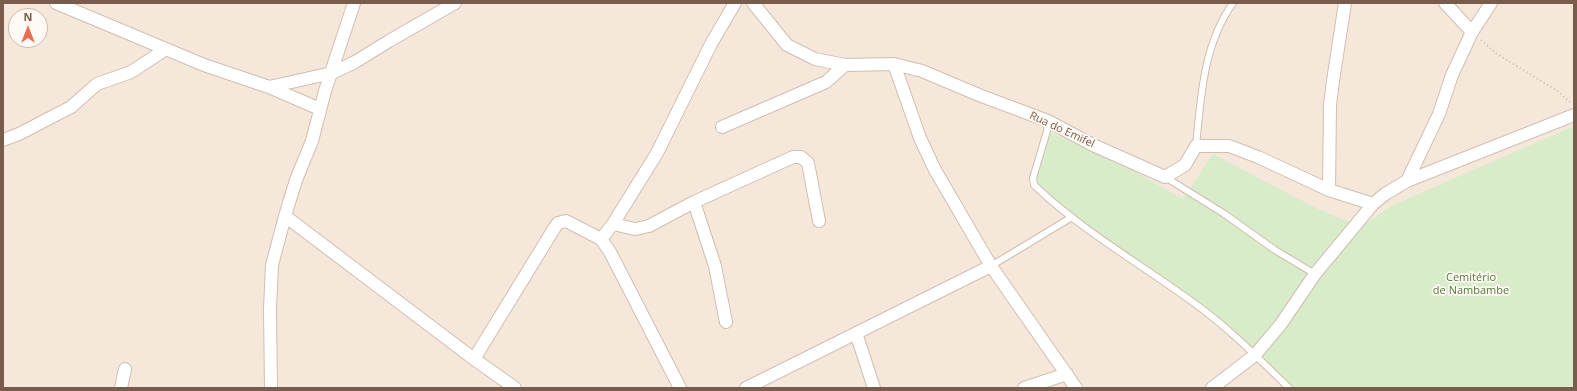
<!DOCTYPE html>
<html>
<head>
<meta charset="utf-8">
<style>
	body { margin:0 }
	#map { position:relative; width:1577px; height:391px; overflow:hidden; background:#fdf6ec; font-family:"Open Sans",sans-serif }
	canvas { display:block }
	.frame { position:absolute; inset:0; border:4px solid #7a5c4d; pointer-events:none }
	.north { position:absolute; left:8px; top:8px; width:40px; height:40px; box-sizing:border-box; background:#fffaf3; border:1px solid #cabbb1; border-radius:50%; rotate:0deg; font-size:11px; font-weight:700; line-height:16px; text-align:center; color:#7a5c4d }
	.north::after { content:''; display:block; margin:auto; width:14px; height:18px; background:#e76f51; clip-path:polygon(50% 0,100% 100%,50% 72%,0 100%) }
</style>
</head>
<body>
<div id="map">
<canvas width="1577" height="391"></canvas>
<div class="frame"></div>
<div class="north">N</div>
</div>
<script>
const ctx = document.querySelector('canvas').getContext('2d');
ctx.lineJoin = 'round';
function paint(path, color) {
  ctx.fillStyle = color;
  ctx.fill(path, 'evenodd');
}
function trace(path, color, width, dash) {
  ctx.strokeStyle = color;
  ctx.lineWidth = width;
  ctx.lineCap = dash ? 'butt' : 'round';
  ctx.setLineDash(dash || []);
  ctx.stroke(path);
}
function write(font, color, halo, rows, align = 'center') {
  ctx.font = font + ' "Open Sans",sans-serif';
  ctx.lineWidth = 3.5;
  ctx.setLineDash([]);
  ctx.textBaseline = 'middle';
  ctx.strokeStyle = halo;
  ctx.fillStyle = color;
  for (const [text, x, y, turn = 0] of rows) {
    ctx.save();
    ctx.translate(x, y);
    ctx.rotate((+turn || 0) * Math.PI / 180);
    ctx.textAlign = isNaN(turn) ? turn : align;
    if (halo) ctx.strokeText(text, 0, 0);
    ctx.fillText(text, 0, 0);
    ctx.restore();
  }
}
const residential = new Path2D(`
	M3,3h1571v385h-1571zM16,16h24v24h-24z`);
const green = new Path2D(`
	M1574,126v262h-285l-64,-60 -153,-111 -38,-32 13,-54 69,30 67,38 30,-45 103,54 45,19 32,-22z`);
const path = new Path2D(`
	M1481,40l16,14 59,36 16,14`);
const service = new Path2D(`
	M1048,121l-1,10 -14,47 1,7c48,46 107,79 160,118 35,25 65,56 95,85
	M1196,146c5,-49 7,-101 37,-143
	M1165,177l58,36 52,37 40,24
	M991,266l81,-49`);
const minor = new Path2D(`
	M56,3l148,62 65,22 63,-14 23,-11 34,-21 66,-38
	M753,3l34,42 28,14 30,6 49,-1 28,7 57,24 69,26 45,24 72,32 20,-12 11,-19h33l29,11 71,33 44,14
	M1445,3l27,29
	M894,64l26,74 15,32 56,96 85,122
	M269,87l51,22
	M722,127l104,-45 19,-17
	M3,140l16,-6 52,-27 26,-23 34,-12 35,-23
	M1407,181l167,-66
	M1329,190l1,-85 3,-24 12,-78
	M694,202l21,64 11,56
	M285,216l189,143 41,29
	M613,224l22,5 14,-3 45,-24 99,-45h8l7,6 11,58
	M601,239l12,-15 44,-71 54,-109 24,-41
	M856,333l18,55
	M474,359l81,-132 3,-4 8,-2 35,18 9,13 70,136
	M121,388l4,-19
	M271,388l-1,-79 2,-44 13,-49 11,-36 16,-39 13,-50 29,-88
	M746,388l245,-122
	M1024,388l43,-14
	M1212,388l43,-33 26,-31 34,-50 58,-70 12,-10 22,-13 32,-67 13,-39 20,-43 19,-29`);
const streetNames = [
	["Rua do Emifel",1062,130,25]
];
const parkNames = [
	["Cemitério",1471,278],
	["de Nambambe",1471,291]
];
paint(residential, '#f5e8da');
paint(green, '#d8ecc9');
trace(service, '#d1beb0', 8);
trace(minor, '#d1beb0', 14);
trace(path, '#d9b8a5', 2, [1, 3]);
trace(service, '#fff', 6);
trace(minor, '#fff', 12);
write('11px', '#7a5c4d', '#fffaf3', streetNames);
write('11px', '#537a41', '#fffaf3', parkNames);
</script>
</body>
</html>
